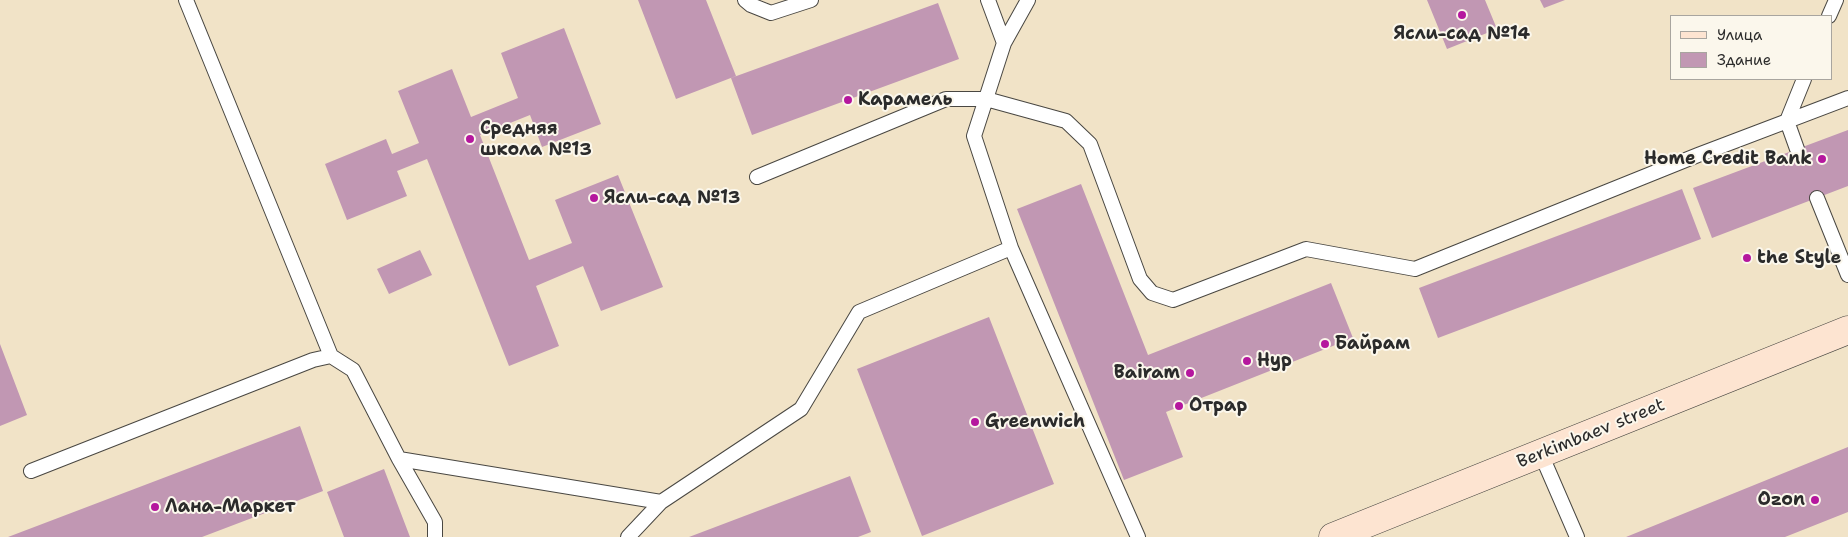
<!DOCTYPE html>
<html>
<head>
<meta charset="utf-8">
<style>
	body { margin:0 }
	#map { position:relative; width:1848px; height:537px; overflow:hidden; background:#f1e3c7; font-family:"Shantell Sans",sans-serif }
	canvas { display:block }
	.legend { position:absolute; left:1670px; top:15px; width:162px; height:65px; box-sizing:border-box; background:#fbf7ec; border:1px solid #a8a59f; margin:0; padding:6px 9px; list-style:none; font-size:15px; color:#2b2b2b }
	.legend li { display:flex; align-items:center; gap:10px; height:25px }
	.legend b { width:25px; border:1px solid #a8a59f }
</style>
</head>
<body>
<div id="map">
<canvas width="1848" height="537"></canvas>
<ul class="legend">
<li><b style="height:6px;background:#fde4d1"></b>Улица</li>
<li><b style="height:14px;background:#c197b3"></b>Здание</li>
</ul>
</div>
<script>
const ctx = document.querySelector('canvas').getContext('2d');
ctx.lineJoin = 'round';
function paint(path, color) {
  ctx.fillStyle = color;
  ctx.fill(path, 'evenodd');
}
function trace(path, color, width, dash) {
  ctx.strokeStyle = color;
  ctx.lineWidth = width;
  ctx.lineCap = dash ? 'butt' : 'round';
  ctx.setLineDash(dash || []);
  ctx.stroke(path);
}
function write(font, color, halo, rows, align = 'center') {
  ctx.font = font + ' "Shantell Sans",sans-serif';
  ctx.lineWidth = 4;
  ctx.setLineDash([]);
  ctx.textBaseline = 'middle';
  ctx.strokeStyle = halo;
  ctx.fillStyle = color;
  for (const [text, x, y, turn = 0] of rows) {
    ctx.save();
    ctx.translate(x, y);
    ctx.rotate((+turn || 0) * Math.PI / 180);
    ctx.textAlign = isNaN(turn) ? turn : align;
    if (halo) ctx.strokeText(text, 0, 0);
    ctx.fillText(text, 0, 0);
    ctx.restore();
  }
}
const building = new Path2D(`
	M638,0h68l30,76 -60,23z
	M1427,0h58l12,29 -50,20z
	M1540,0h25l-21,8z
	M938,3l21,56 -207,76 -21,-57z
	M564,28l37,96 -59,23 -12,-32 -50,20 49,125 43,-17 -17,-43 63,-25 45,112 -62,24 -18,-45 -47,20 23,60 -50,20 -82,-207 -30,12 10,25 -60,24 -22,-56 61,-25 6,15 27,-11 -21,-52 54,-22 19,48 47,-19 -17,-45z
	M1848,130v56l-136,52 -19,-50z
	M1081,184l67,171 183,-72 22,55 -187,74 17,45 -59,23 -107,-271z
	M1682,189l19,50 -263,99 -19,-50z
	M420,250l12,25 -43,19 -12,-25z
	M989,317l65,167 -132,52 -65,-167z
	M0,344l27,71 -27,11z
	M300,426l23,65 -121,46h-194z
	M1848,447v65l-63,25h-159z
	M384,469l26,68h-66l-17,-45z
	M850,476l21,56 -13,5h-169z`);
const lane = new Path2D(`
	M186,0l145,356
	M745,0l6,5 20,8 40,-13
	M988,0l16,43
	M1829,16l7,-16
	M1797,149l-10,-28 17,-42
	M757,177l189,-78h40l80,22 24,23 50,135 12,14 21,7 133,-51 109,20 283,-114 150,-57
	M1817,198l31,77
	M1011,248l-37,-112 30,-93 24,-43
	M1541,454l36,83
	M399,459l262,43
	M31,471l282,-111 18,-4 22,14 46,89 36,63v15
	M628,537l33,-35 140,-93 58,-97 152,-64 127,289`);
const secondary = new Path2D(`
	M1333,537l515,-207`);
const markers = [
	[1462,15,5,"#b5179e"],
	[848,100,5,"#b5179e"],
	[470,139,5,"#b5179e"],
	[1822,159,5,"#b5179e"],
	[594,198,5,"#b5179e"],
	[1747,258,5,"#b5179e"],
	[1325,344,5,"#b5179e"],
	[1247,361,5,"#b5179e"],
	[1190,373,5,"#b5179e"],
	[1179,406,5,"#b5179e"],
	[975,422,5,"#b5179e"],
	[1815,500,5,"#b5179e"],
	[155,507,5,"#b5179e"]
];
const poiNames = [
	["Ясли-сад №14",1462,34,"center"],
	["Карамель",858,100],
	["Средняя",480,129],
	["школа №13",480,150],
	["Home Credit Bank",1812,159,"right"],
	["Ясли-сад №13",604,198],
	["the Style",1757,258],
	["Байрам",1335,344],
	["Нур",1257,361],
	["Bairam",1180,373,"right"],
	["Отрар",1189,406],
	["Greenwich",985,422],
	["Ozon",1805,500,"right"],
	["Лана-Маркет",165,507]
];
const streetNames = [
	["Berkimbaev street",1591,434,-22]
];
paint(building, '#c197b3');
trace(lane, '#494742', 16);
trace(secondary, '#494742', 29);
trace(lane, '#fff', 14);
trace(secondary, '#fde4d1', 28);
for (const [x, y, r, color] of markers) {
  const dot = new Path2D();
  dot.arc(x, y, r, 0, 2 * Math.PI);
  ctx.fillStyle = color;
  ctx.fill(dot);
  trace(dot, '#fbf7ec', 2);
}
write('bold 18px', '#2b2b2b', '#fbf7ec', poiNames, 'left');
write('18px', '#2b2b2b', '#fbf7ec', streetNames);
</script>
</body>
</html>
